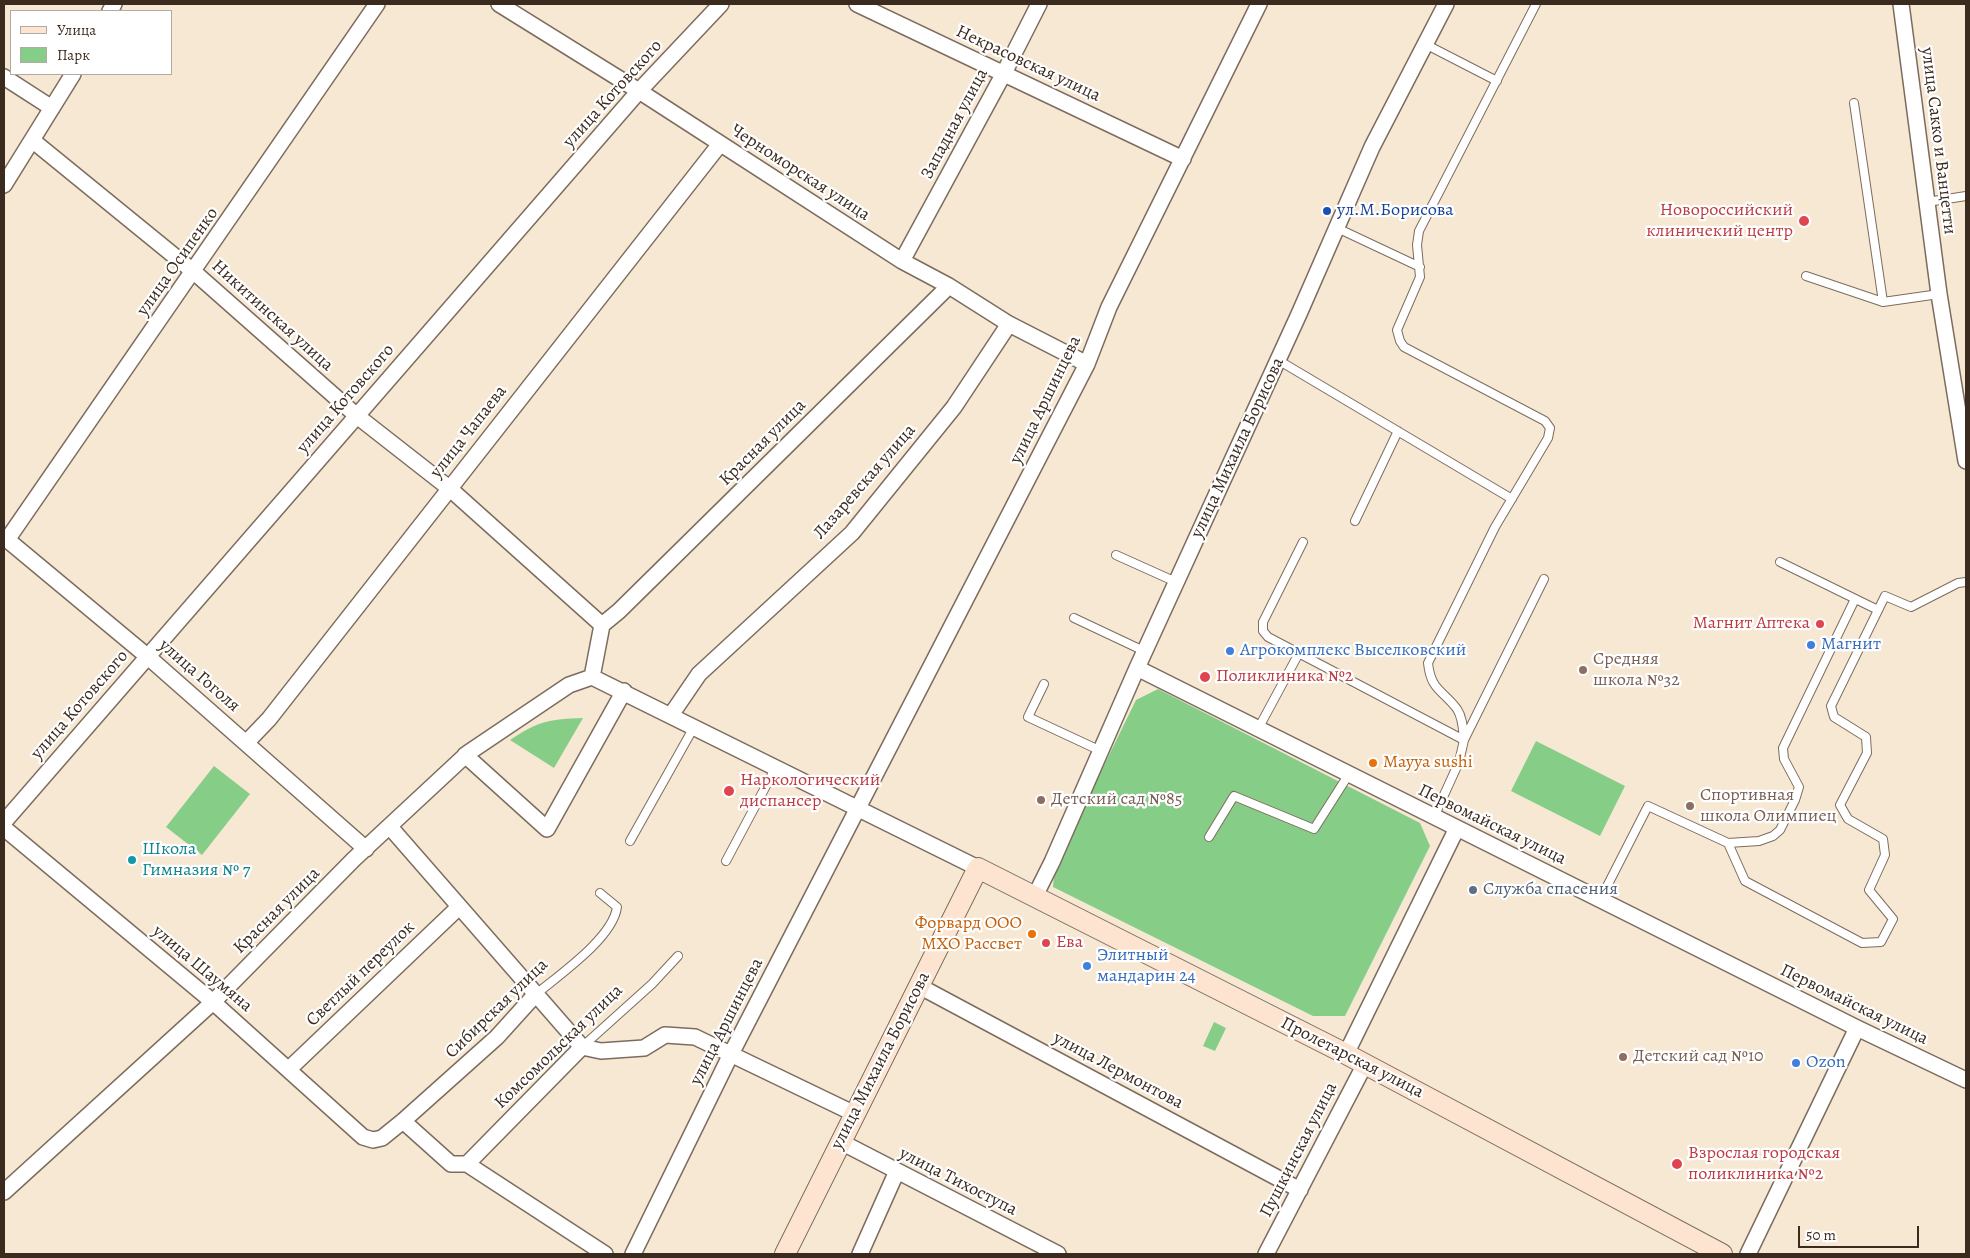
<!DOCTYPE html>
<html>
<head>
<meta charset="utf-8">
<style>
	body { margin:0 }
	#map { position:relative; width:1970px; height:1258px; overflow:hidden; background:#f7e8d4; font-family:Alegreya,serif }
	canvas { display:block }
	.frame { position:absolute; inset:0; border:5px solid #3b2a1e; pointer-events:none }
	.legend { position:absolute; left:10px; top:10px; width:162px; height:65px; box-sizing:border-box; background:#fff; border:1px solid #b1aaa5; margin:0; padding:6px 9px; list-style:none; font-size:15px; color:#3b2a1e }
	.legend li { display:flex; align-items:center; gap:10px; height:25px }
	.legend b { width:25px; border:1px solid #b1aaa5 }
	.scale { position:absolute; left:1798px; top:1226px; width:121px; height:22px; box-sizing:border-box; border:2px solid #3b2a1e; border-top:0; padding-left:6px; font-size:15px; line-height:18px; white-space:nowrap; color:#3b2a1e; -webkit-text-stroke:4px #fff; paint-order:stroke }
</style>
</head>
<body>
<div id="map">
<canvas width="1970" height="1258"></canvas>
<div class="frame"></div>
<ul class="legend">
<li><b style="height:6px;background:#fde4d1"></b>Улица</li>
<li><b style="height:14px;background:#86cd88"></b>Парк</li>
</ul>
<div class="scale">50 m</div>
</div>
<script>
const ctx = document.querySelector('canvas').getContext('2d');
ctx.lineJoin = 'round';
function paint(path, color) {
  ctx.fillStyle = color;
  ctx.fill(path, 'evenodd');
}
function trace(path, color, width, dash) {
  ctx.strokeStyle = color;
  ctx.lineWidth = width;
  ctx.lineCap = dash ? 'butt' : 'round';
  ctx.setLineDash(dash || []);
  ctx.stroke(path);
}
function write(font, color, halo, rows, align = 'center') {
  ctx.font = font + ' Alegreya,serif';
  ctx.lineWidth = 4.5;
  ctx.setLineDash([]);
  ctx.textBaseline = 'middle';
  ctx.strokeStyle = halo;
  ctx.fillStyle = color;
  for (const [text, x, y, turn = 0] of rows) {
    ctx.save();
    ctx.translate(x, y);
    ctx.rotate((+turn || 0) * Math.PI / 180);
    ctx.textAlign = isNaN(turn) ? turn : align;
    if (halo) ctx.strokeText(text, 0, 0);
    ctx.fillText(text, 0, 0);
    ctx.restore();
  }
}
const green = new Path2D(`
	M1158,689l262,134 10,23 -85,170h-32l-260,-129 2,-22 81,-165z
	M583,718l-29,50 -44,-28c28,-19 40,-21 73,-22z
	M1536,741l89,45 -25,50 -89,-45z
	M214,766l36,28 -48,61 -36,-28z
	M1214,1022l12,6 -11,23 -12,-5z`);
const lane = new Path2D(`
	M1425,44l72,37
	M1854,103l29,199
	M1927,202l39,-6
	M1337,228l83,39
	M1806,276l77,26 56,-8
	M1278,360l234,139
	M1355,521l43,-90
	M1303,542l-40,80v9l5,6 196,103
	M1116,555l60,27
	M1780,562l98,48
	M1074,618l70,33
	M1044,684l-16,33 73,34
	M1258,729l41,-76
	M1464,740c-1,-10 -1,-22 -7,-31 -14,-19 -26,-18 -29,-46l67,-136 53,-89 2,-10 -5,-7 -141,-74 -4,-6 -3,-11 23,-53 -3,-32 2,-14 117,-227
	M1434,817l25,-55 5,-22 80,-161
	M1209,837l25,-41 80,33 35,-55
	M630,841l64,-114
	M1728,843l31,-2 14,-5 7,-6 15,-30 4,-13 -15,-28 -1,-11 72,-149
	M726,861l50,-94
	M1600,900l48,-94 80,37 17,38 117,62 19,-1 12,-23 -24,-29 16,-35 -2,-16 -35,-20 -8,-14 27,-52 -1,-16 -32,-20 -3,-11 54,-110 26,11 47,-24 8,-1
	M535,995c24,-20 78,-57 82,-88l-17,-14
	M582,1047l70,-63 26,-28`);
const street = new Path2D(`
	M499,4l140,87 263,170 47,25 60,38 78,40
	M857,4l326,155
	M1901,4l38,290 27,167
	M110,11l4,-7
	M4,77l48,31
	M32,140l162,132 163,144 92,72 153,137 -10,52
	M4,185l69,-111
	M902,261l102,-188 35,-69
	M4,537l143,119 219,193
	M7,540l370,-536
	M602,625l17,-14 330,-325
	M1137,668l720,360 109,52
	M592,677l386,191
	M671,715l28,-41 153,-141 102,-126 55,-83
	M246,743l23,-24 451,-575
	M465,755l82,74 77,-138
	M4,822l635,-731 82,-87
	M390,827l192,220
	M4,828l209,174 150,135 10,3 9,-2 21,-17 94,-84 38,-42
	M1035,896l17,-34 85,-194 162,-354 73,-167 74,-143
	M919,986l381,204
	M582,1047l19,4 43,-3 21,-13 30,2 160,77
	M1346,1054l111,-226
	M289,1069l170,-162
	M403,1121l48,43h16l138,90
	M841,1142l217,112
	M467,1164l115,-117
	M4,1192l209,-190 141,-143 114,-106 101,-68 23,-8
	M633,1254l98,-200 356,-690 22,-57 150,-303
	M860,1254l37,-83
	M1266,1254l99,-190
	M1748,1254l109,-226`);
const secondary = new Path2D(`
	M785,1254l193,-386 368,186 376,200`);
const markers = [
	[1327,211,5,"#1a4fb4"],
	[1804,221,6,"#e0444e"],
	[1820,624,5,"#e0444e"],
	[1811,645,5,"#3f7fe0"],
	[1230,651,5,"#3f7fe0"],
	[1583,670,5,"#8d6e63"],
	[1205,677,6,"#e0444e"],
	[1373,763,5,"#e8710a"],
	[729,791,6,"#e0444e"],
	[1041,800,5,"#8d6e63"],
	[1690,806,5,"#8d6e63"],
	[132,860,5,"#0f9aa8"],
	[1473,890,5,"#5c6f8a"],
	[1032,934,5,"#e8710a"],
	[1046,943,5,"#e0444e"],
	[1087,966,5,"#3f7fe0"],
	[1623,1057,5,"#8d6e63"],
	[1796,1063,5,"#3f7fe0"],
	[1677,1164,6,"#e0444e"]
];
const streetNames = [
	["Некрасовская улица",1028,64,25],
	["улица Котовского",613,94,-48],
	["Западная улица",955,124,-62],
	["улица Сакко и Ванцетти",1938,141,83],
	["Черноморская улица",800,173,33],
	["улица Осипенко",178,262,-55],
	["Никитинская улица",272,316,42],
	["улица Котовского",346,399,-49],
	["улица Аршинцева",1046,400,-64],
	["улица Чапаева",469,432,-52],
	["Красная улица",763,443,-45],
	["улица Михаила Борисова",1238,448,-65],
	["Лазаревская улица",865,482,-49],
	["улица Гоголя",199,676,41],
	["улица Котовского",80,705,-49],
	["Первомайская улица",1492,825,26],
	["Красная улица",277,911,-45],
	["улица Шаумяна",202,969,40],
	["Светлый переулок",361,974,-44],
	["Первомайская улица",1854,1005,26],
	["Сибирская улица",497,1009,-44],
	["улица Аршинцева",727,1022,-63],
	["Комсомольская улица",559,1047,-44],
	["Пролетарская улица",1352,1058,27],
	["улица Михаила Борисова",881,1061,-63],
	["улица Лермонтова",1118,1071,28],
	["Пушкинская улица",1299,1150,-63],
	["улица Тихоступа",958,1182,27]
];
const transitNames = [
	["ул.М.Борисова",1337,211]
];
const healthNames = [
	["Новороссийский",1793,211,"right"],
	["клиничекий центр",1793,232,"right"],
	["Магнит Аптека",1810,624,"right"],
	["Поликлиника №2",1216,677],
	["Наркологический",740,781],
	["диспансер",740,802],
	["Ева",1056,943],
	["Взрослая городская",1688,1154],
	["поликлиника №2",1688,1175]
];
const shopNames = [
	["Магнит",1821,645],
	["Агрокомплекс Выселковский",1240,651],
	["Элитный",1097,956],
	["мандарин 24",1097,977],
	["Ozon",1806,1063]
];
const educationNames = [
	["Средняя",1593,660],
	["школа №32",1593,681],
	["Спортивная",1700,796],
	["школа Олимпиец",1700,817],
	["Детский сад №85",1051,800],
	["Детский сад №10",1633,1057]
];
const foodNames = [
	["Mayya sushi",1383,763],
	["Форвард ООО",1022,924,"right"],
	["МХО Рассвет",1022,945,"right"]
];
const cultureNames = [
	["Школа",142,850],
	["Гимназия № 7",142,871]
];
const serviceNames = [
	["Служба спасения",1483,890]
];
paint(green, '#86cd88');
trace(lane, '#7d6c5e', 10);
trace(street, '#7d6c5e', 18);
trace(secondary, '#7d6c5e', 22);
trace(lane, '#fff', 8);
trace(street, '#fff', 15);
trace(secondary, '#fde4d1', 20);
for (const [x, y, r, color] of markers) {
  const dot = new Path2D();
  dot.arc(x, y, r, 0, 2 * Math.PI);
  ctx.fillStyle = color;
  ctx.fill(dot);
  trace(dot, '#fff', 2);
}
write('18px', '#3b2a1e', '#fff', streetNames);
write('18px', '#164399', '#fff', transitNames, 'left');
write('18px', '#be3a42', '#fff', healthNames, 'left');
write('18px', '#366cbe', '#fff', shopNames, 'left');
write('18px', '#785e54', '#fff', educationNames, 'left');
write('18px', '#c56008', '#fff', foodNames, 'left');
write('18px', '#0d838f', '#fff', cultureNames, 'left');
write('18px', '#4e5e75', '#fff', serviceNames, 'left');
</script>
</body>
</html>
